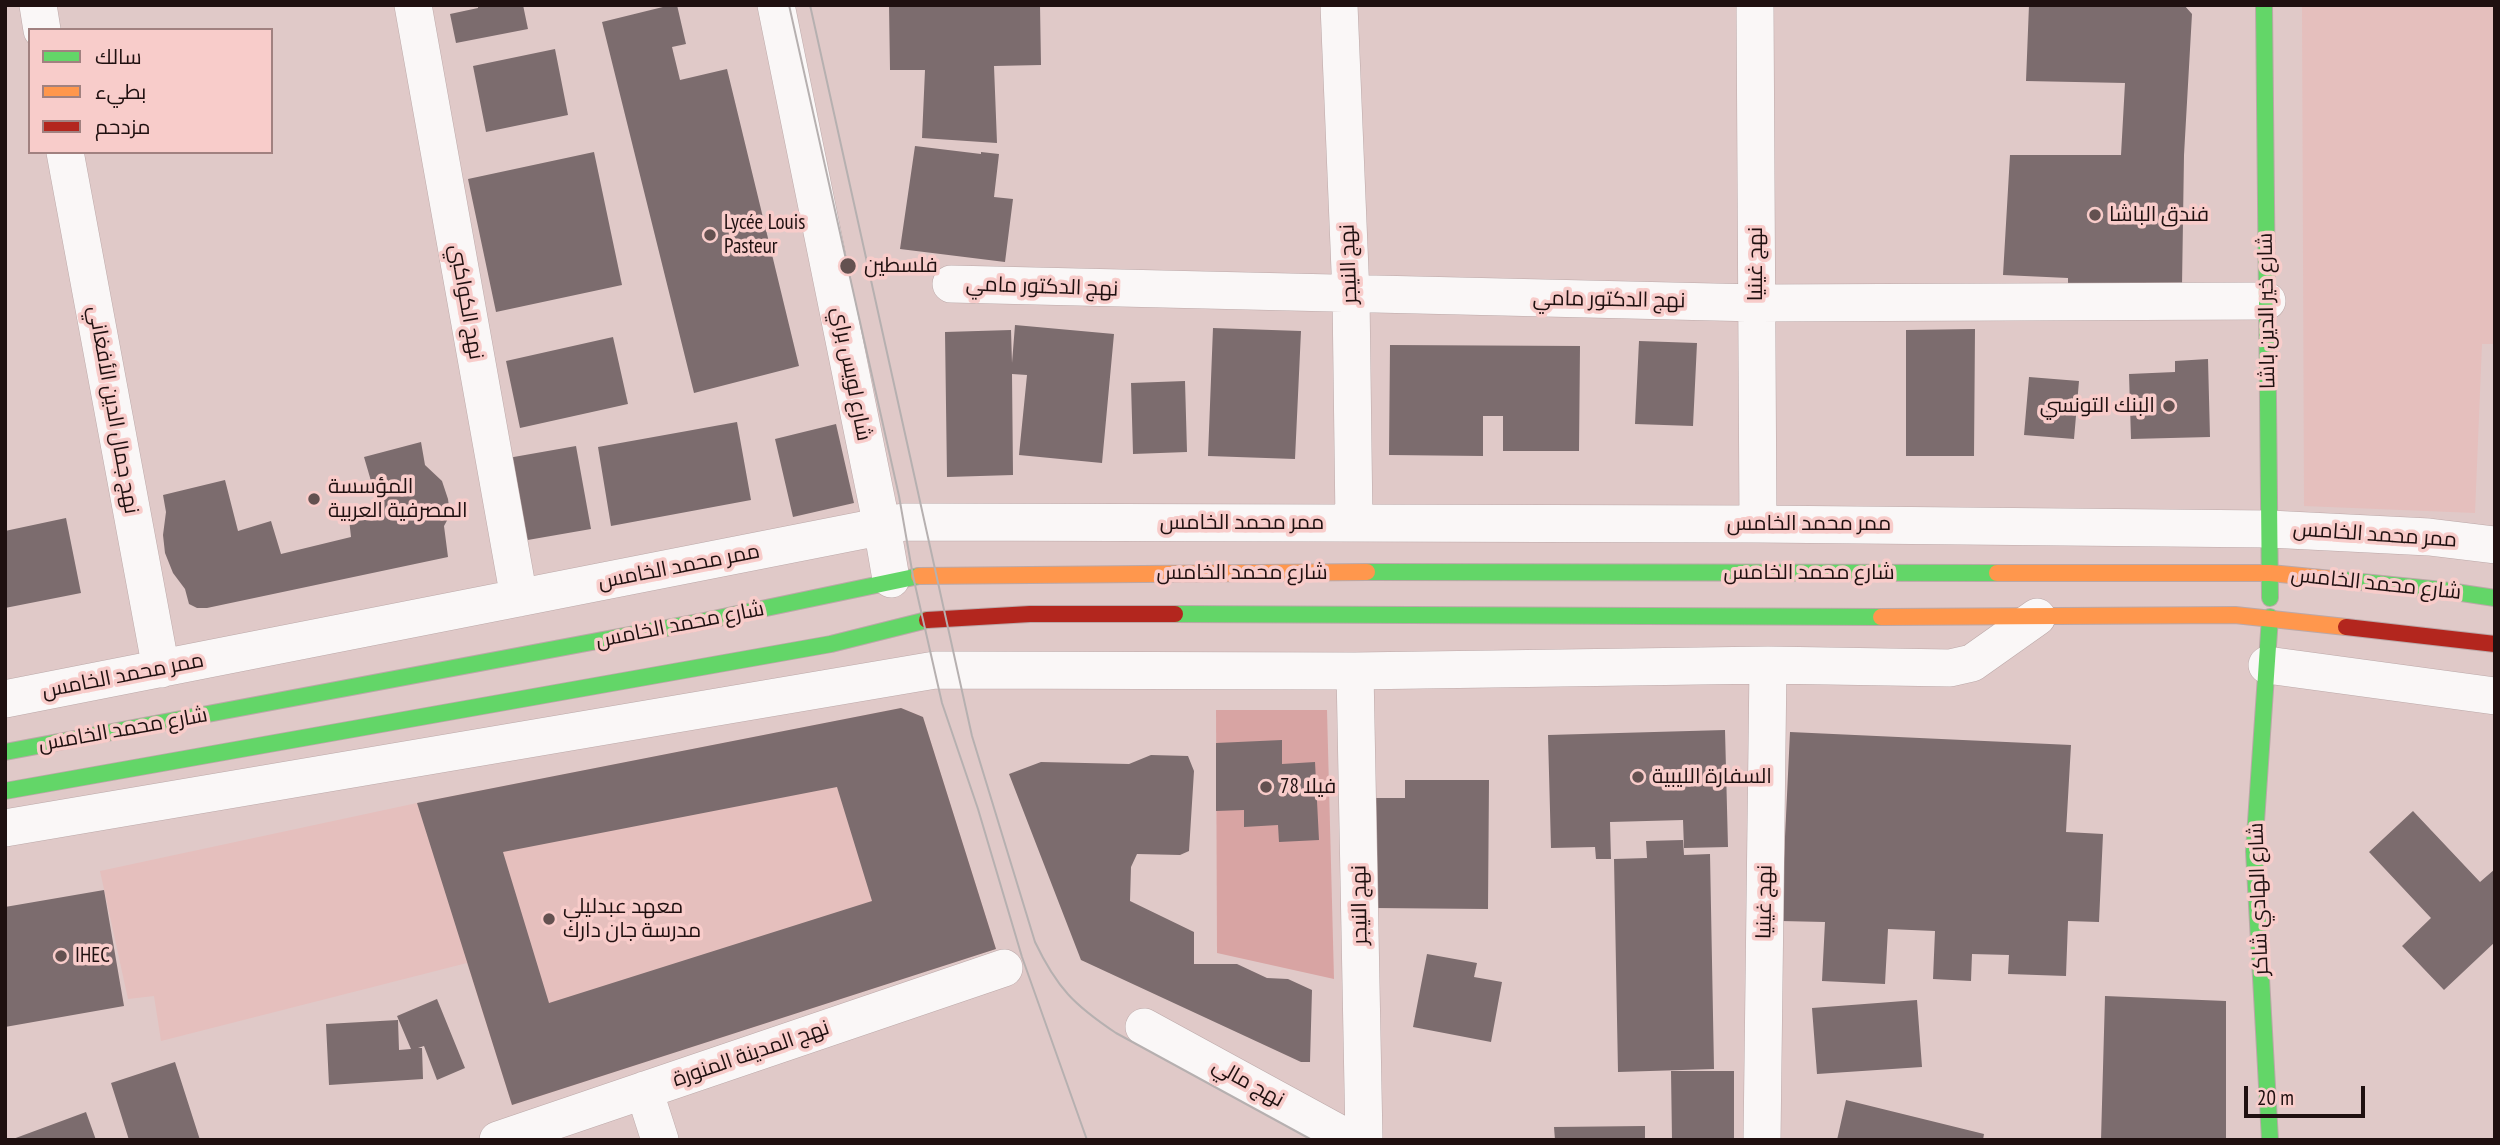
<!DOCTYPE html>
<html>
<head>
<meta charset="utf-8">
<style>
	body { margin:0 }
	#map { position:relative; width:2500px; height:1145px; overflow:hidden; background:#e0c9c8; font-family:"PT Sans Narrow",Cairo,sans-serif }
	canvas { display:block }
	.frame { position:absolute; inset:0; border:7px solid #1f1010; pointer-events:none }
	.legend { position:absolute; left:28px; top:28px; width:245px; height:126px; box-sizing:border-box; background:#f8ccca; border:2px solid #a18180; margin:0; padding:9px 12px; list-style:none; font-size:21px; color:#1f1010 }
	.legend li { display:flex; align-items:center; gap:14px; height:35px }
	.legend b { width:35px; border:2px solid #a18180 }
	.scale { position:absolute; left:2244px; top:1086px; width:121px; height:32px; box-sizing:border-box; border:4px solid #1f1010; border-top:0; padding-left:9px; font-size:21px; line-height:24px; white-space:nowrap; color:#1f1010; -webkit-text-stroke:5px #f8ccca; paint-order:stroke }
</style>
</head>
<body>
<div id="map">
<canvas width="2500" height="1145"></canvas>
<div class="frame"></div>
<ul class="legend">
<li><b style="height:9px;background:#63d668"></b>سالك</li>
<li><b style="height:9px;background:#ff974d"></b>بطيء</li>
<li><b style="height:9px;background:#b3261e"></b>مزدحم</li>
</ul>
<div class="scale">20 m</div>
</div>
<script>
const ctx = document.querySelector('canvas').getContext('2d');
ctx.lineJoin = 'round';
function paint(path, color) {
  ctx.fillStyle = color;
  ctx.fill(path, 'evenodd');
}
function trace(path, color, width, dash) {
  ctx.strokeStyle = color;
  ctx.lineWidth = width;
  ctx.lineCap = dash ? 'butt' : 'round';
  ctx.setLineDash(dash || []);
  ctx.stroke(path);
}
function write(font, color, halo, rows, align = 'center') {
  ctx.font = font + ' "PT Sans Narrow",Cairo,sans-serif';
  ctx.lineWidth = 7;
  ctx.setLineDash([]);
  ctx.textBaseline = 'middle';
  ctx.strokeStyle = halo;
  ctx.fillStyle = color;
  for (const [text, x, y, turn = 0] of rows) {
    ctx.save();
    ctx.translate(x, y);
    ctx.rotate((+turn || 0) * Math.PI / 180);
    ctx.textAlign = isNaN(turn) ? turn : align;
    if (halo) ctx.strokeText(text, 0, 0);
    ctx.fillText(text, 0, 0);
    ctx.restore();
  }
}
const built = new Path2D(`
	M2302,5h193v339h-13l-7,169 -171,-7z
	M901,708l22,9 73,232 -484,156 -45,-142 -306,78 -7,-45 -26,3 -28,-128 317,-68z`);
const green = new Path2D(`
	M1216,710h111l7,269 -117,-26z`);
const building = new Path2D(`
	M478,5h45l5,24 -72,14 -6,-29 28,-6z
	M671,5h6l9,39 -14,3 8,33 47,-11 72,297 -105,27 -92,-371z
	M889,5h151l1,60 -47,1 3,77 -75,-5 3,-68h-35z
	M2029,5h155l8,9 -8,141 -2,131 -114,2v-10l-65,-3 7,-120h111l4,-72 -99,-2z
	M555,49l13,66 -82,17 -13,-66z
	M915,146l66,8v-2l18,2 -5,43 19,2 -8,63 -105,-13z
	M594,152l28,133 -126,27 -28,-133z
	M1015,325l99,9 -12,129 -83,-8 8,-80 -15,-1 1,101 -66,2 -2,-145 66,-2 1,33z
	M1213,328l88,3 -6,128 -87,-3z
	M1975,329l-1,127h-68v-126z
	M613,337l15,67 -108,24 -14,-67z
	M1639,341l58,2 -4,83 -58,-2z
	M1390,345l190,1 -1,105h-76v-35h-20v40l-94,-1z
	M2208,359l2,78 -79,2 -2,-65 46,-2v-11z
	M2029,377l50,4 -5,58 -50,-4z
	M1185,381l2,71 -54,2 -2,-71z
	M737,422l14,78 -140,26 -13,-79z
	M836,424l18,79 -61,14 -18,-78z
	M421,442l4,23 17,16 6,18 2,16 -6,11 4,31 -241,51h-10l-8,-4 -4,-15 -12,-16 -8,-20 -2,-18 3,-23 -3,-17 62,-15 13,51 33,-10 10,33 70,-17 -3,-27 30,-5 -14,-48z
	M576,446l15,83 -69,12 -14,-83z
	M66,518l15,75 -76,15v-77z
	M901,708l22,9 73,232 -484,156 -95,-302zM837,787l35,114 -323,102 -46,-151z
	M1725,730l3,117 -44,1 -1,-28 -73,2 1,37h-15l-1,-12 -44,1 -3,-113z
	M1790,732l281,13 -5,87 37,2 -4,88 -31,-1 -2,55 -58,-2 1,-19 -37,-1 -1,27 -38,-2 2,-48 -47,-2 -3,55 -63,-3 3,-59 -44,-1z
	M1282,740v24l33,-2 4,78 -40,2 -1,-17 -34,2v-17l-28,1v-68z
	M1151,755l37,1 6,15 -5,80 -9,4 -43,-1 -6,13 -1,34 64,31v32h43l30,14 21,1 24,11 -2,72h-9l-220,-102 -72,-186 32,-12 88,2z
	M1405,780h84l-1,129 -114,-1v-110h31z
	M2413,811l67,71 15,-13v73l-51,48 -42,-44 29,-28 -62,-66z
	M1683,840l1,15 26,-1 4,215 -96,3 -4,-213 33,-1 -1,-17z
	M104,890l20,116 -119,21v-120z
	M1427,954l50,9 -3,14 28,5 -11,60 -78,-15z
	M2105,996l121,5v139h-125z
	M437,999l28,69 -28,12 -13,-34 -6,2h4l1,31 -94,6 -3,-61 72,-4 1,30 12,-1 -14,-33z
	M1917,1000l5,67 -105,7 -5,-66z
	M175,1062l25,78h-71l-18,-57z
	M1671,1071h63v69h-62z
	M1846,1100l138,34 -1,6h-146z
	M86,1112l10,28h-83v-1z
	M1645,1126v14h-90l-1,-13z`);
const street = new Path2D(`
	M38,5l4,25
	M413,5l106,593
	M776,5l106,522 9,52
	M1339,5l12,290 3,228
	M1755,5l3,519
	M65,152l96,517
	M951,284l806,19 510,-2
	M2267,665l228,31
	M1355,671l9,469
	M5,699l899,-177 854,2 511,5 160,8 66,8
	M5,828l930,-158 420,1 413,-6 182,3 22,-5 65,-46
	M1144,1027l207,113
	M644,1090l16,50
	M498,1140l506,-172
	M1762,1140l6,-475`);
const fast = new Path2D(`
	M2264,5l6,593
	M1367,572l630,1
	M2332,579l110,11 53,8
	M1175,614l706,3
	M2270,617l-16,234 16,289
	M5,752l699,-131 215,-45
	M5,791l826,-147 96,-24`);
const slow = new Path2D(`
	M1997,573h273l62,6
	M919,576l448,-4
	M1881,617l354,-2 111,12`);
const jam = new Path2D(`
	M927,620l103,-6h145
	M2346,627l149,17`);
const tram = new Path2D(`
	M789,5l110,491 14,80 29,127 36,106 44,148 65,183
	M810,5l162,731 63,206c22,46 39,63 81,91l196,107`);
const markers = [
	[2095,215,7,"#635150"],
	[710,235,7,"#635150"],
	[848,266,9,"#635150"],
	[2169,406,7,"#635150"],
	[314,499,7,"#635150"],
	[1638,777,7,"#635150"],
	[1266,787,7,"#635150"],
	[549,919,7,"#635150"],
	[61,956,7,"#635150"]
];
const poiNames = [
	["فندق الباشا",2109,215],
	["Lycée Louis",724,223],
	["Pasteur",724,247],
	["فلسطين",864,266],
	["البنك التونسي",2155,406,"right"],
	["المؤسسة",328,487],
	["المصرفية العربية",328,511],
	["السفارة الليبية",1652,777],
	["فيلا 78",1280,787],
	["معهد عبدليلي",563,907],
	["مدرسة جان دارك",563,931],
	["IHEC",75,956]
];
const streetNames = [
	["نهج النيجر",1349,264,-92],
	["نهج غينيا",1756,264,-90],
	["نهج الدكتور مامي",1042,287,2],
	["نهج الدكتور مامي",1609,300,1],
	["نهج الكواكبي",466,302,80],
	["شارع خير الدين باشا",2267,311,-91],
	["شارع لويس براي",851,374,79],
	["نهج جمال الدين الأفغاني",113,410,80],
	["ممر محمد الخامس",1242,523],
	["ممر محمد الخامس",1809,524],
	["ممر محمد الخامس",2375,535,4],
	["ممر محمد الخامس",679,567,-11],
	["شارع محمد الخامس",1242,573],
	["شارع محمد الخامس",1809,573],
	["شارع محمد الخامس",2376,584,6],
	["شارع محمد الخامس",680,625,-11],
	["ممر محمد الخامس",123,676,-11],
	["شارع محمد الخامس",123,730,-10],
	["شارع الهادي شاكر",2259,899,-92],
	["نهج غينيا",1765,902,-89],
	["نهج النيجر",1360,905,-91],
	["نهج المدينة المنورة",751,1054,-19],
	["نهج مالي",1248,1083,29]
];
paint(built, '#e5bfbd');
paint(green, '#d8a4a3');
paint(building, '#7c6c6e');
trace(street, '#bba8a8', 38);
trace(fast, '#bba8a8', 18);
trace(slow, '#bba8a8', 18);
trace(jam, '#bba8a8', 18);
trace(street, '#faf7f7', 37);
trace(fast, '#63d668', 16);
trace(slow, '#ff974d', 16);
trace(jam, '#b3261e', 16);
trace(tram, '#b6b0b0', 2);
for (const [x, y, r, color] of markers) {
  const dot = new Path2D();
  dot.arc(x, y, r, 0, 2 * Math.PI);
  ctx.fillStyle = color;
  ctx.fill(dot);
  trace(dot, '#f8ccca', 2.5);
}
write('21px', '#1f1010', '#f8ccca', poiNames, 'left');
write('21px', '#1f1010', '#f8ccca', streetNames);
</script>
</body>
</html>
